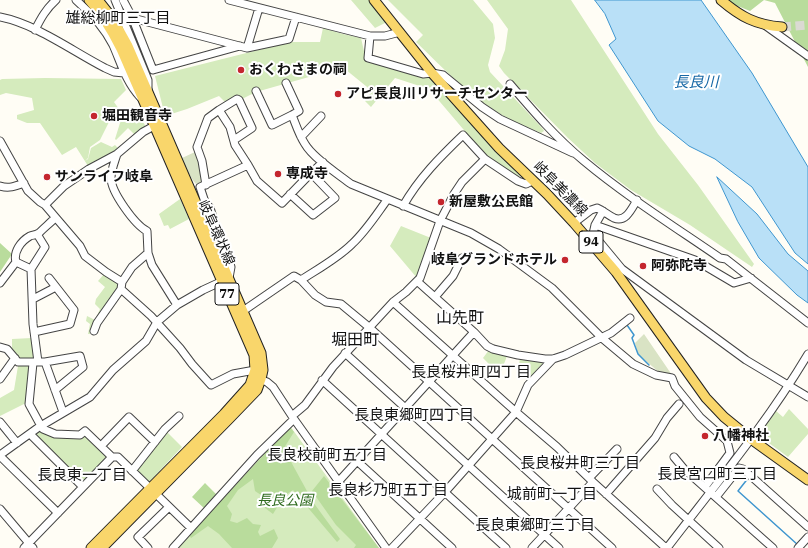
<!DOCTYPE html>
<html>
<head>
<meta charset="utf-8">
<style>
	body { margin:0 }
	canvas { display:block; background:#fffdf5 }
</style>
</head>
<body>
<canvas width="808" height="548"></canvas>
<script>
const ctx = document.querySelector('canvas').getContext('2d');
ctx.lineJoin = 'round';
function paint(path, color) {
  ctx.fillStyle = color;
  ctx.fill(path, 'evenodd');
}
function trace(path, color, width, dash) {
  ctx.strokeStyle = color;
  ctx.lineWidth = width;
  ctx.lineCap = dash ? 'butt' : 'round';
  ctx.setLineDash(dash || []);
  ctx.stroke(path);
}
function write(font, color, halo, rows, align = 'center') {
  ctx.font = font + ' "IBM Plex Serif","Noto Sans JP",serif';
  ctx.lineWidth = 4;
  ctx.setLineDash([]);
  ctx.textBaseline = 'middle';
  ctx.strokeStyle = halo;
  ctx.fillStyle = color;
  for (const [text, x, y, turn = 0] of rows) {
    ctx.save();
    ctx.translate(x, y);
    ctx.rotate((+turn || 0) * Math.PI / 180);
    ctx.textAlign = isNaN(turn) ? turn : align;
    if (halo) ctx.strokeText(text, 0, 0);
    ctx.fillText(text, 0, 0);
    ctx.restore();
  }
}
const green = new Path2D(`
	M351,0h18l18,22 -12,6z
	M388,0h85l20,24 2,14 -7,27 2,7 53,57 1,2 -3,2c-13,-6 -27,-11 -39,-18 -33,-19 -59,-47 -86,-73l7,-7z
	M487,0h84l87,134 40,51 56,79 -2,3 -62,-42 -59,-35 -36,-27 -27,-25 -64,-65 -5,-7 6,-16 3,-21z
	M323,28l20,6 18,4 5,22 66,19 89,98 -6,-2 -29,-19 -57,-67 -34,-11 -24,29 -6,-6 7,-10 -32,-26 -12,11 -5,-3 -67,19 -14,7 -15,5 -8,-8 -32,13 -22,7 -10,-40 135,-34h30z
	M45,78l76,1 5,11 -12,12 10,14 14,-3 8,14 -10,9 -8,-8 -12,12 -1,-1 5,-16 -9,-5 -11,22 -10,7 -2,11 -3,3 3,-2 3,-11 10,-6 11,5 3,-2 5,5 -32,16 -12,-19 -14,8 -22,-32h-13l-10,-4v-4l17,-5 -2,-12 -26,-5 -6,2v-15l2,-1z
	M180,199l9,20 -19,10 -2,-4 -4,1 -5,-12z
	M401,226l30,12 -14,40 -27,-32z
	M105,273l14,10v5l-24,35 -5,11h-2l2,-10 -4,-3 1,-5 8,4 5,-11 -5,-5 1,-5 9,-12 -7,-6z
	M32,338l3,21 -13,1 -10,-9v-12z
	M489,350l18,6 -8,21 -7,-5 2,-3 -11,-11z
	M520,358l24,4 -12,14 -14,-4z
	M18,366h10l3,2 -5,35 -26,13v-18l14,-8z
	M789,409l19,20v5l-20,23 -30,-22 18,-24 7,6z
	M290,426l89,122h-202z
	M39,431h2c15,6 29,11 44,4l23,22 -25,26 -48,-48z
	M166,431l16,16 -32,34h-3l-10,-10v-2z`);
const forest = new Path2D(`
	M723,0h85v67l-33,-64 -11,-3 -14,11z
	M0,243l12,11 -12,18z
	M290,427l4,5 -10,16 1,7 5,5 23,42 27,37 -3,3 -44,-52 -9,6 -11,18 -8,-6v-13h-4l-6,-4 -2,-12 -15,11 -11,16 5,8 -2,7 7,2 10,-5 6,6 8,1 -3,7 2,4 14,-7 4,9 -6,10h-40l-13,-14 -11,-8 -17,12 -2,-3z
	M324,476l55,72h-25l2,-3 -20,-20 -24,-34z
	M205,483l13,13 -13,13 -13,-12z`);
const cemetery = new Path2D(`
	M195,152l5,10 1,20 -5,2c-5,-5 -12,-19 -14,-26z
	M644,334l28,41 -11,-1 -23,-20 -3,-11z`);
const water = new Path2D(`
	M595,0h106l51,73 56,94v97l-13,-11 -43,-66 -37,-28 -26,-13 -31,-25 -49,-76 7,-6 -11,-25z
	M717,177l40,37 31,40 20,17v32l-11,-8 -38,-37 -21,-36z`);
const stream = new Path2D(`
	M627,325l7,10 -2,3 6,16 11,11
	M749,477l-11,14 60,54`);
const majorTunnel = new Path2D(`
	M782,27l26,-2`);
const minor = new Path2D(`
	M76,0c15,13 28,27 37,45 8,18 13,37 27,52
	M115,0l33,80v9
	M123,0l9,17 21,53 87,-24
	M229,0l141,36h15l15,-4
	M121,15l126,33 42,-9 7,-22
	M0,17c36,7 72,34 105,51l9,4 10,1
	M766,26l42,30
	M35,30c6,-12 11,-21 21,-30
	M370,36l-2,22 55,16 9,-1 11,2 39,32 18,12 73,34
	M247,48l12,-40
	M286,83l13,28 -7,4c4,10 7,20 13,29 8,14 33,30 46,40l120,49 28,16 53,39 50,50 31,26 23,11 16,3 3,8 25,31 27,24 3,12 -25,34
	M510,84c23,27 46,54 74,77 42,35 91,66 136,97l6,1 82,64
	M256,91l16,34 20,-10
	M301,137l20,-21
	M234,140l18,-12 -13,-28 -2,-1 -18,11 11,17 5,18 13,20
	M0,141l28,50 12,11 5,3 35,41 5,10 21,16 16,10
	M117,154c-2,7 -6,16 -6,24 0,14 24,47 36,53l1,22 4,12 25,40
	M206,185l-4,-24 -5,-14 11,-29 11,-8
	M0,186c9,3 16,0 24,-3
	M290,194l23,21 22,-17 -24,-25
	M45,205l19,-19 25,-17 28,-15 26,-22 11,-6
	M403,206c16,-28 37,-49 60,-71l22,24 33,22 8,3 6,-3
	M603,211l-8,14 -2,9 29,35 124,91 62,37
	M574,223l17,-13 6,-2c7,3 11,7 17,10 12,5 18,-10 23,-18
	M595,225l100,35 39,23 17,-5
	M37,234l8,13 -14,22 2,55 5,38
	M31,269l-15,-7c-3,-10 5,-21 14,-26 3,-1 6,-1 9,-3 5,-5 11,-10 16,-15
	M301,280c17,-11 37,-22 51,-36 14,-13 24,-29 35,-44
	M418,282l56,50 13,14 6,3 25,6 27,4h8l12,-4 46,-22 19,-15
	M0,283l16,-21
	M121,289l30,27 29,32 12,16 19,21 22,-11 22,-4
	M435,297l18,-21 9,-18
	M33,299l23,-12
	M393,302l123,110 41,35 36,35 73,66
	M243,311l51,-35 7,4 14,15 11,7 15,2 29,24 242,220
	M94,331l3,-8 24,-34 1,-7 10,-15 16,-14
	M34,332l36,-8 4,-14 -25,-32
	M0,347l7,2 11,13h27l35,-6 3,11 -28,23
	M345,353l214,195
	M45,362l18,50
	M33,363l-4,41 12,22 2,3 12,5 25,1 5,-4 27,26
	M257,378l10,4 6,5 21,32 92,129
	M0,379l15,-21
	M322,380l184,168
	M292,416l13,-11 28,-38 60,-65 13,-10 14,-14 20,-57 14,-27 8,-12 23,-23
	M0,422l17,21
	M30,434l53,53
	M101,446l28,-29 26,25
	M0,455l39,-28 51,-30 23,-27 33,-29 11,-19 20,-17 26,-15 26,-12 2,-11 -1,-4 -9,-21 -11,-34 -5,-6 -5,-15 48,-22 9,16 25,22 29,-30 12,-11
	M0,456l58,57
	M674,457l10,12 89,79
	M357,461l95,87
	M132,471l33,-42 14,-13
	M589,478l28,-29
	M339,481l135,-149
	M657,489l15,16 47,43
	M606,494l49,-56 12,-20 12,-14
	M716,497l23,-29 4,1 65,58
	M0,509l33,39
	M24,548l88,-91h6l73,71
	M148,548l-10,-11 31,-30
	M173,548l84,-93 37,-36
	M392,548l53,-56 71,-80 12,-27 25,-26
	M532,548l61,-66
	M667,548c49,-64 100,-125 141,-194
	M798,548l10,-11`);
const major = new Path2D(`
	M89,0c14,15 23,31 32,49l133,306 1,15 -5,15 -26,29 -133,134
	M98,0l15,19 15,27 133,307 2,17 -2,9 -4,11 -28,29 -127,129
	M374,0l58,73 67,75 48,46 27,29 42,49 90,126 18,19 27,22 57,41
	M721,0c20,17 35,25 61,27`);
const markers = [
	[241,70,4,"#c4262e"],
	[338,94,4,"#c4262e"],
	[94,116,4,"#c4262e"],
	[278,174,4,"#c4262e"],
	[47,177,4,"#c4262e"],
	[441,202,4,"#c4262e"],
	[565,260,4,"#c4262e"],
	[643,266,4,"#c4262e"],
	[705,436,4,"#c4262e"]
];
const shields = [
	[591,242,24],
	[227,294,24]
];
const shieldNames = [
	["94",591,242],
	["77",227,294]
];
const poiNames = [
	["おくわさまの祠",249,70],
	["アピ長良川リサーチセンター",346,94],
	["堀田観音寺",102,116],
	["専成寺",286,174],
	["サンライフ岐阜",55,177],
	["新屋敷公民館",449,202],
	["岐阜グランドホテル",557,260,"right"],
	["阿弥陀寺",651,266],
	["八幡神社",713,436]
];
const streetNames = [
	["岐阜美濃線",560,189,45],
	["岐阜環状線",216,233,66]
];
const parkNames = [
	["長良公園",285,501]
];
const neighbourhoodNames = [
	["雄総柳町三丁目",118,19],
	["長良桜井町四丁目",471,373],
	["長良東郷町四丁目",414,416],
	["長良校前町五丁目",327,456],
	["長良桜井町三丁目",580,464],
	["長良宮口町三丁目",717,475],
	["長良東一丁目",82,476],
	["長良杉乃町五丁目",388,491],
	["城前町一丁目",552,495],
	["長良東郷町三丁目",535,526]
];
const waterNames = [
	["長良川",696,83]
];
const quarterNames = [
	["山先町",460,318],
	["堀田町",355,340]
];
paint(green, '#d5ebbd');
paint(forest, '#b9dc9c');
paint(cemetery, '#d9e3c4');
paint(water, '#b9e0f7');
trace(water, '#3f96cf', 1);
trace(stream, '#3f96cf', 1.5);
trace(majorTunnel, '#dbdad3', 9, [9, 4.5]);
trace(minor, '#444', 9);
trace(major, '#222', 11);
trace(minor, '#fff', 7);
trace(major, '#f9d66b', 9);
for (const [x, y, r, color] of markers) {
  const dot = new Path2D();
  dot.arc(x, y, r, 0, 2 * Math.PI);
  ctx.fillStyle = color;
  ctx.fill(dot);
  trace(dot, '#fff', 1.5);
}
for (const [x, y, w] of shields) {
  const box = new Path2D();
  box.roundRect(x - w / 2, y - 11, w, 22, 3);
  ctx.fillStyle = '#fff';
  ctx.fill(box);
  trace(box, '#111', 1);
}
write('bold 13px', '#111', null, shieldNames);
write('bold 14px', '#111', '#fff', poiNames, 'left');
write('14px', '#111', '#fff', streetNames);
write('italic 14px', '#2f6b1f', '#fff', parkNames);
write('15px', '#111', '#fff', neighbourhoodNames);
write('italic 15px', '#1768a6', '#fff', waterNames);
write('16px', '#111', '#fff', quarterNames);
</script>
</body>
</html>
